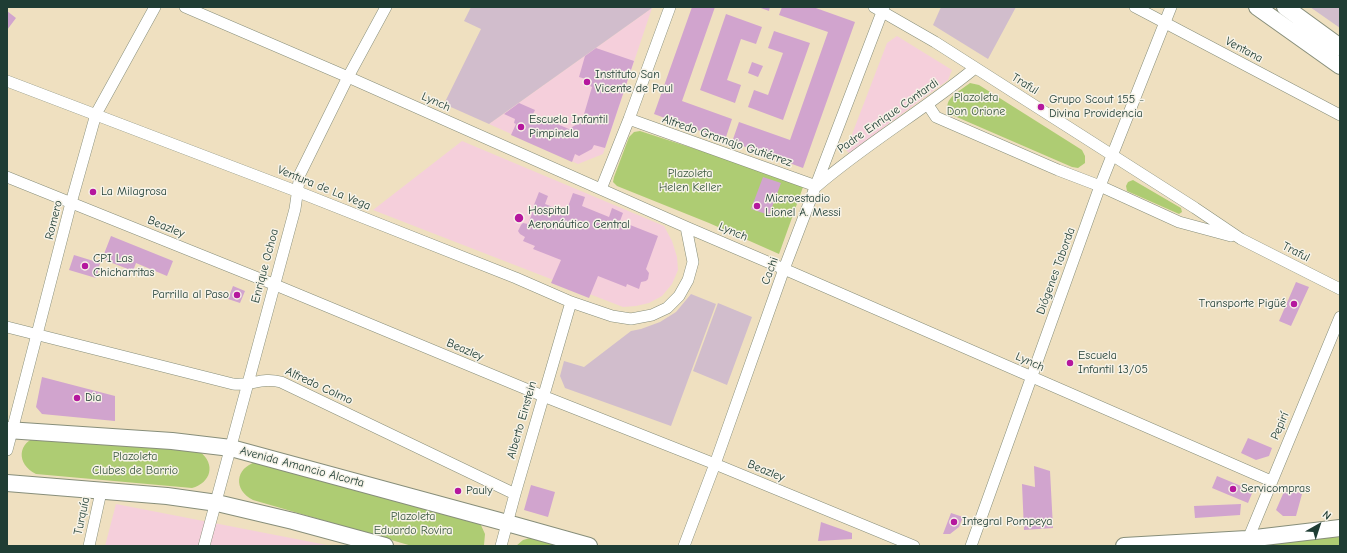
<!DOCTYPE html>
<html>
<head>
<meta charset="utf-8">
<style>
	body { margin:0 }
	#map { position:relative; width:1347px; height:553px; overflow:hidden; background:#efe0c0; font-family:"Comic Neue",sans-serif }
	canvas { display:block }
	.frame { position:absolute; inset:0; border:8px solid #1f3d34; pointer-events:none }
	.north { position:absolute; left:1299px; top:505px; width:40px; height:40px; -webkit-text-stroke:3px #f7f3e8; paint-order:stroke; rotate:39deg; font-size:11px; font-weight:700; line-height:16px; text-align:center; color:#1f3d34 }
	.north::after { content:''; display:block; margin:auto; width:14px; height:18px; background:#1f3d34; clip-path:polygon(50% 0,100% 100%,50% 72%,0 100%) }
</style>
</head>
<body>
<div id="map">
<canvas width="1347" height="553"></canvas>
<div class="frame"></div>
<div class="north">N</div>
</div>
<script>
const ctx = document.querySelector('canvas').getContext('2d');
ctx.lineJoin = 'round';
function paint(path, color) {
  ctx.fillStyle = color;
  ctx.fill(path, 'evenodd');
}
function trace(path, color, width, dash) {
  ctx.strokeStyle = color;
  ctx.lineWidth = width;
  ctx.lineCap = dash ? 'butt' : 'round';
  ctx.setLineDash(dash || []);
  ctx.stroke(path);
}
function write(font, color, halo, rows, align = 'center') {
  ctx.font = font + ' "Comic Neue",sans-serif';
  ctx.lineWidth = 3;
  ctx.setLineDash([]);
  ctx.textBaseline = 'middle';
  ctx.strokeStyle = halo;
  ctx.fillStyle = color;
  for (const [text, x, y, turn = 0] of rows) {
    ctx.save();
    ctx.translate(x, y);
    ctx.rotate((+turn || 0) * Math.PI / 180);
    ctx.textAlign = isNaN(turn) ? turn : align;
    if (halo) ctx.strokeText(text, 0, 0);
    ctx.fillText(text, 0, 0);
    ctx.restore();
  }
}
const built = new Path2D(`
	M652,8l-49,146 -25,10 -89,-40z
	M897,36l55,34 -4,10 -99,73 -3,-3 41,-107z
	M462,141l202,85 8,15 5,16 1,13 -6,14 -10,12 -13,7 -13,3 -13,1 -250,-97z
	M116,504l216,42h-227z`);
const industrial = new Path2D(`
	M471,7h177l4,1 -163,116 -45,-20 37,-75 -17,-8z
	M941,7h75l-28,52 -55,-34z
	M1310,7h30v21z
	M691,294l25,10 -45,122 -106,-38 -5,-12 4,-15 20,6 47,-36 10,-2 19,-7 16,-10z
	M718,303l34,14 -25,68 -34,-14z`);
const green = new Path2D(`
	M970,83l9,2 103,65 3,6v7l-7,5 -6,-1 -120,-52c-14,-14 8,-24 18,-32z
	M640,131l77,25 86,31 -24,67 -70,-31 -92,-37 -4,-4 1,-5 15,-40 5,-5z
	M1133,180l48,28 1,4 -3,2 -52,-23 -1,-5 2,-4z
	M39,436l161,16c16,12 11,31 -8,36l-156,-14c-20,-10 -19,-32 3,-38z
	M256,462l224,61 5,11 -1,11 -72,1 -159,-46c-20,-10 -18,-32 3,-38z
	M1340,537v9h-79l6,-4z
	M530,538l6,1 27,7h-47l7,-6z`);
const building = new Path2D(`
	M692,7h23l-33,94 50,18 -7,21 -71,-26z
	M758,7h12l-1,4z
	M782,7h31l42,15 -52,146 -71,-26 7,-20 51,18 38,-108 -49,-17z
	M7,11l9,7 -9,12z
	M726,14l36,13 -6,17 -15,-5 -14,41 14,5 -6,18 -35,-13z
	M774,31l36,12 -27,77 -35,-13 6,-17 14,5 15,-42 -15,-5z
	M596,48l38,13 -29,87 -11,-3 -2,4 -13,7 -4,-2 -3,8 -61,-27 5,-11 -2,-1 1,-4 -11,-5 15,-11 16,7 -2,4 36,15 13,-8 10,-34 -2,-1 2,-5 -13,-4 6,-21z
	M752,62l11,4 -5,11 -10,-4z
	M763,177l18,6 -12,32 -18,-6z
	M539,192l9,4 -3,8 21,8 7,-19 12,4 -3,9 27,11 3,-9 11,5 -3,8 38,15 -12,33 3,4 -1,6 -2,2 -5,1 -2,7 -12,-5 -1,3 -28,-11 -9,22 -38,-15 10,-23 -28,-11 2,-3 -12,-5 2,-4 -5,-3 -2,-3 3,-6 2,-2 5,1 5,-13 -1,-1z
	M111,236l62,25 -6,15 -31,-13 -3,8 -31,-12z
	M74,255l26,8 -4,15 -27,-8z
	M1296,282l13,5 -18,39 -12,-5z
	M233,286l12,5 -5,12 -12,-4z
	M42,377l73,19v25l-73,-7 -6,-7z
	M1248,438l24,10 -3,8 -13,4 -15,-7z
	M1034,466l16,5 3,57 -29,2 -2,-46 13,3z
	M1217,476l36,15 -5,12 -36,-15z
	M531,485l24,7 -7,25 -24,-7z
	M1286,487l16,7 -6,22h-13l-7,-6z
	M1241,504l-1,11 -45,3 -1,-12z
	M951,513l12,4 -4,10 -9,7h-7z
	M821,522l31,11v6l-34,2z`);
const street = new Path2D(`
	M185,7l163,70 338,150 98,42 487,212
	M874,7l61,35 260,166 46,31 99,50
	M1135,7l205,108
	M7,81l289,110 220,87 55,24 41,14 19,3 21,-4 15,-7 12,-12 9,-16 5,-18 -7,-35
	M928,105l8,12 122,53 42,16 79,36 52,14
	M629,119l187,67
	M7,177l266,107 270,112 172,68 199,82
	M817,186c50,-43 107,-76 158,-118
	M601,189l28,-70 41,-112
	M7,327l226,57c19,2 28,-7 48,-2l234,112
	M7,450l64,-247 25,-89 59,-107
	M1246,544l94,-227
	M89,546l12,-54
	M204,546l91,-337 5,-35 48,-97 38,-70
	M501,546l14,-52 56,-192
	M684,546l31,-82 69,-195 100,-262
	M971,546l129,-360 71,-179`);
const secondary = new Path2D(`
	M1257,7l83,59
	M1285,7l55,40
	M7,430l165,11 59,7 276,75 82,23
	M7,483l160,13 50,7 76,18 92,25
	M1124,546l123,-7 93,-11`);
const markers = [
	[587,82,4,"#b5179e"],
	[1041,107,4,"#b5179e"],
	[521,127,4,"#b5179e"],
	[93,192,4,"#b5179e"],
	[757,206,4,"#b5179e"],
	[519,218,5,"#b5179e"],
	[85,266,4,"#b5179e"],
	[237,295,4,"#b5179e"],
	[1294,304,4,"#b5179e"],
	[1070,363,4,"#b5179e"],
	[77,398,4,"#b5179e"],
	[1233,489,4,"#b5179e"],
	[458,491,4,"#b5179e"],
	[954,522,4,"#b5179e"]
];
const streetNames = [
	["Ventana",1244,50,28],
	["Traful",1025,84,32],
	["Lynch",436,102,24],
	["Padre Enrique Contardi",888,116,-35],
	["Alfredo Gramajo Gutiérrez",727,141,19],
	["Ventura de La Vega",324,188,22],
	["Romero",54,220,-76],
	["Beazley",166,227,22],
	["Lynch",733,232,23],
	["Traful",1296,252,27],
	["Enrique Ochoa",265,266,-75],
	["Cachi",770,271,-70],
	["Diógenes Taborda",1056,271,-70],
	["Beazley",465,350,23],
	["Lynch",1030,362,24],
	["Alfredo Colmo",319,386,25],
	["Alberto Einstein",522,420,-74],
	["Pepirí",1280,426,-67],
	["Avenida Amancio Alcorta",302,467,15],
	["Beazley",766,471,22],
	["Turquía",82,516,-78]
];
const poiNames = [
	["Instituto San",595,75],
	["Vicente de Paul",595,89],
	["Grupo Scout 155 -",1049,100],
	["Divina Providencia",1049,114],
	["Escuela Infantil",529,120],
	["Pimpinela",529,134],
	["La Milagrosa",101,192],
	["Microestadio",765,199],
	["Lionel A. Messi",765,213],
	["Hospital",528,211],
	["Aeronáutico Central",528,225],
	["CPI Las",93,259],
	["Chicharritas",93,273],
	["Parrilla al Paso",229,295,"right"],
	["Transporte Pigüé",1286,304,"right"],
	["Escuela",1078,356],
	["Infantil 13/05",1078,370],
	["Dia",85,398],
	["Servicompras",1241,489],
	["Pauly",466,491],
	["Integral Pompeya",962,522]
];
const parkNames = [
	["Plazoleta",976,98],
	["Don Orione",976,112],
	["Plazoleta",690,174],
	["Helen Keller",690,188],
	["Plazoleta",135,457],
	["Clubes de Barrio",135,471],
	["Plazoleta",413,517],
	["Eduardo Rovira",413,531]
];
paint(built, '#f5cfdb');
paint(industrial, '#d1bdcc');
paint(green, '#aecc73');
paint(building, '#d1a4ce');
trace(street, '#878e7a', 12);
trace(secondary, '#878e7a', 18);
trace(street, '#fff', 11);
trace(secondary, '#fff', 16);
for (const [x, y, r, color] of markers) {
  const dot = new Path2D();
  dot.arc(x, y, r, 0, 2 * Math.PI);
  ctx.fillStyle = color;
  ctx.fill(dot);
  trace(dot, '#f7f3e8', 1.5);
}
write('12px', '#1f3d34', '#f7f3e8', streetNames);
write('12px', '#1f3d34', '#f7f3e8', poiNames, 'left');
write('12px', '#3c5a41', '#f7f3e8', parkNames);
</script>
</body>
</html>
